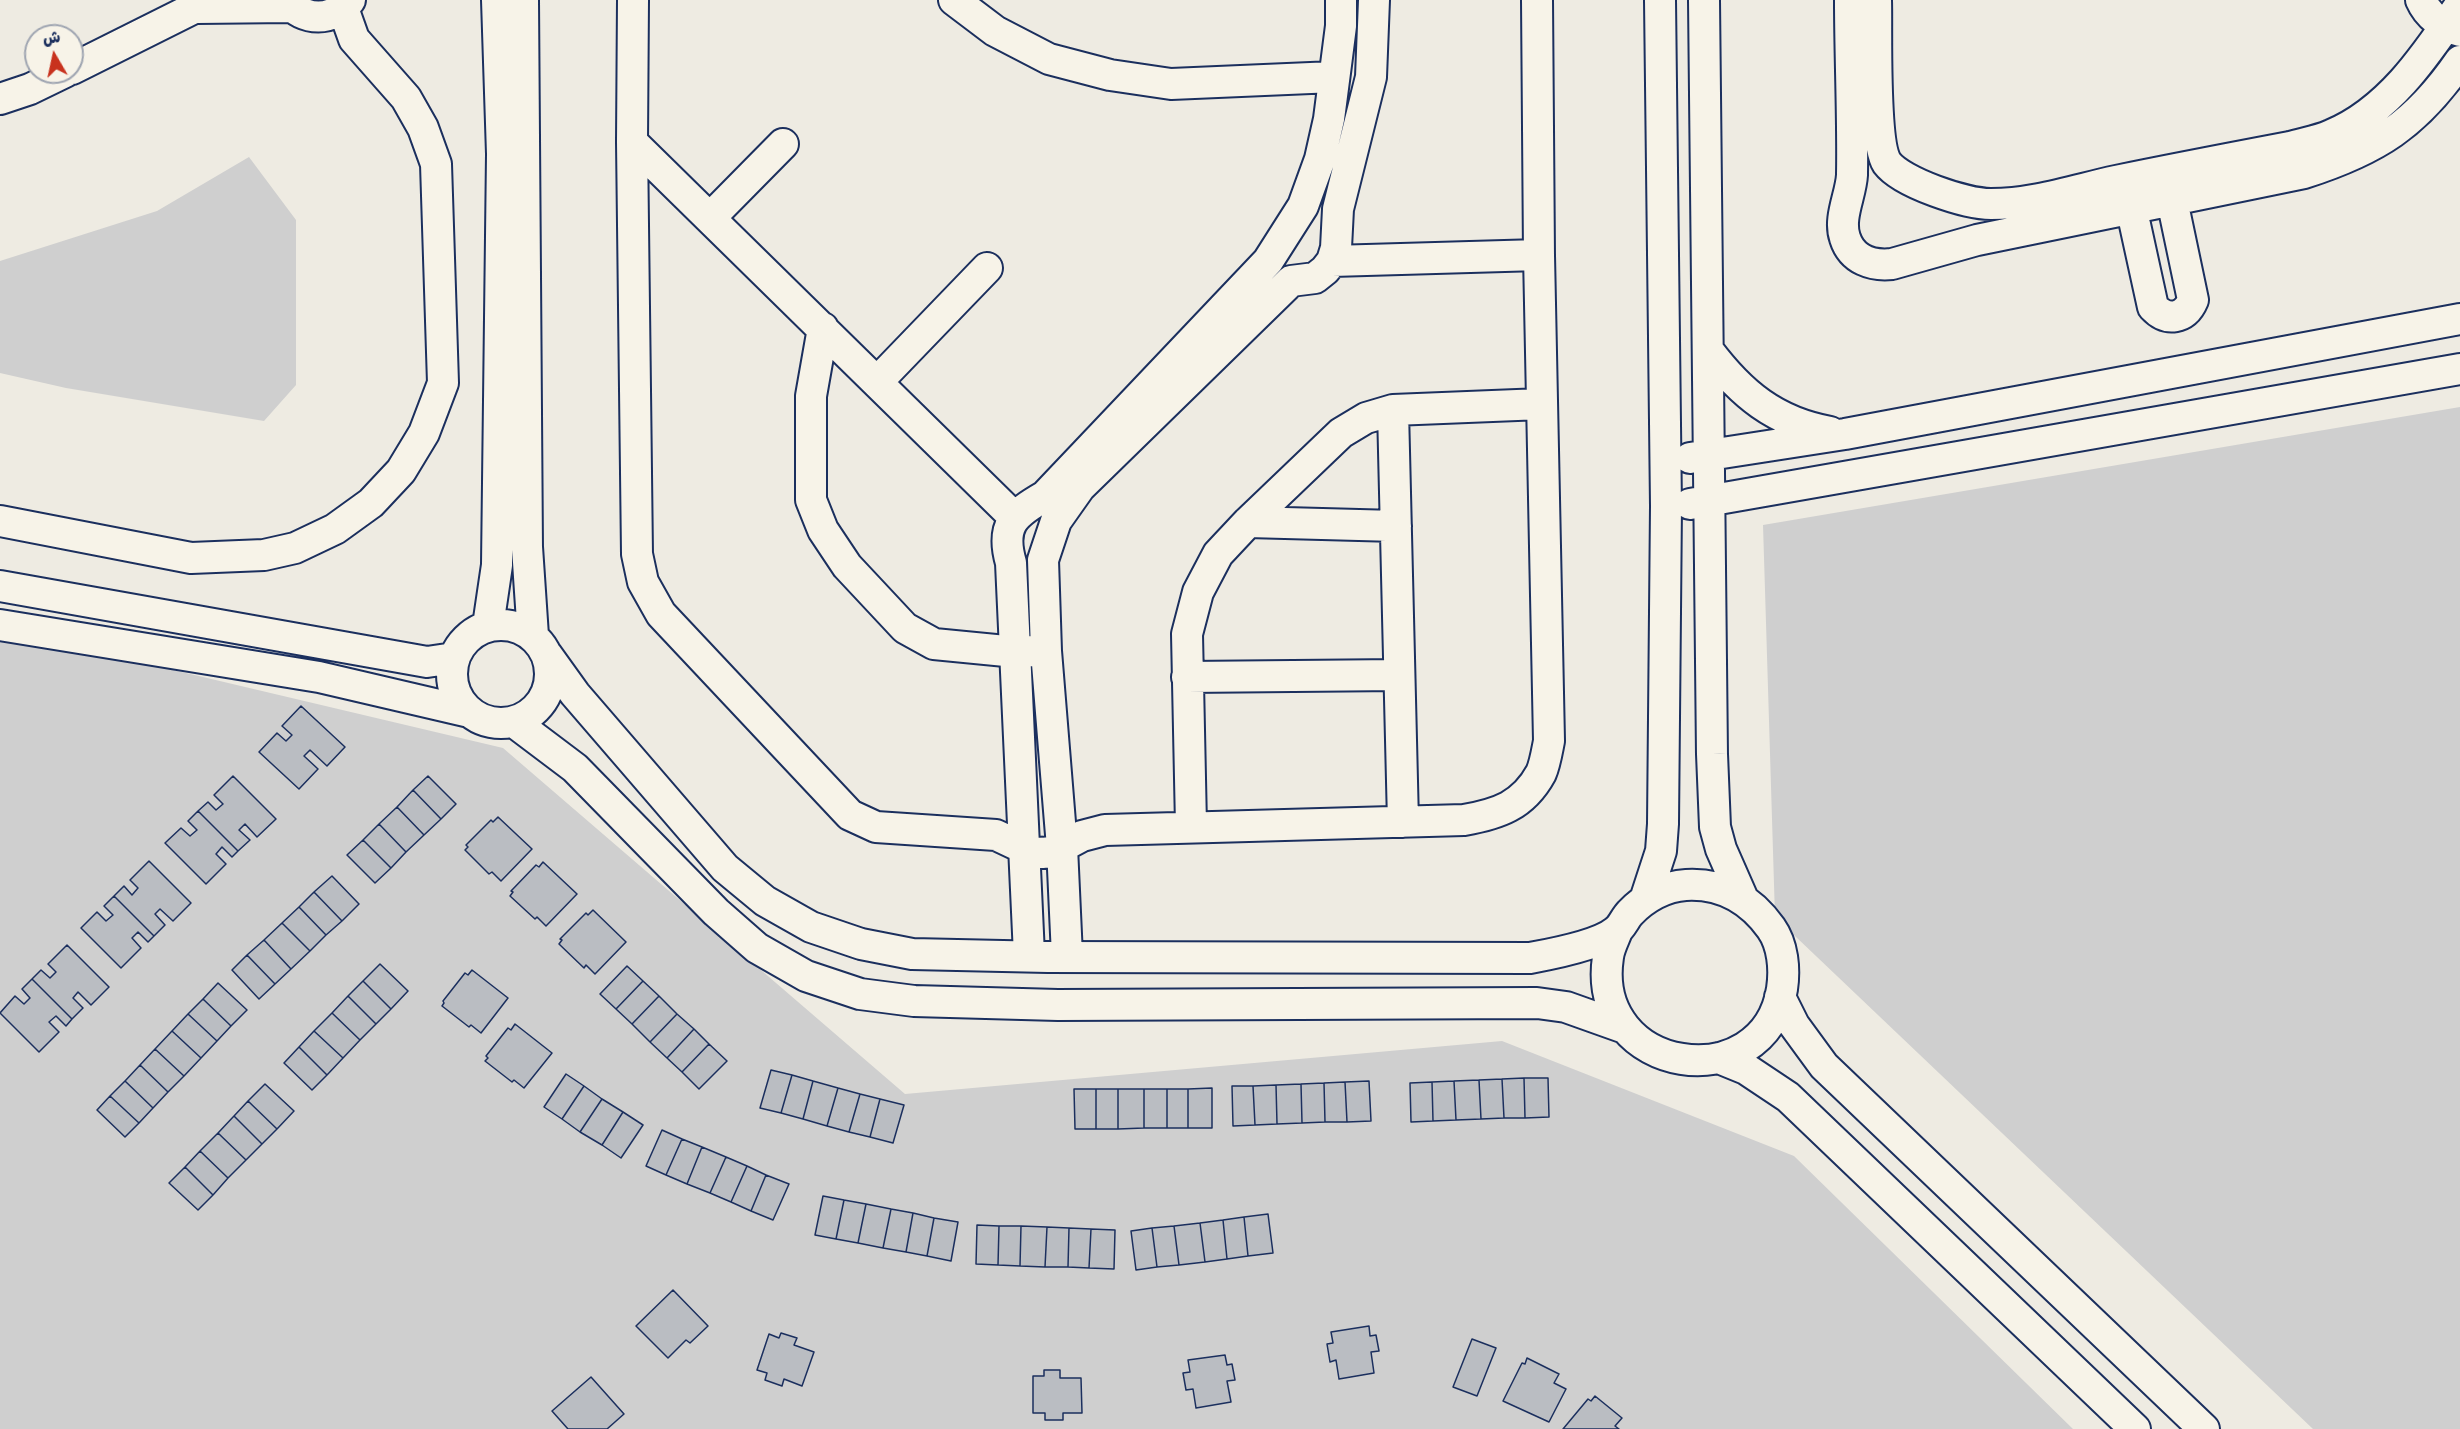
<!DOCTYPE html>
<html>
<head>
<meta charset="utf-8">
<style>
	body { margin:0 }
	#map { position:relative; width:2460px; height:1429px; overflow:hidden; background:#eeebe2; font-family:"Architects Daughter","Playpen Sans Arabic",sans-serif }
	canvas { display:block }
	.north { position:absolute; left:24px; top:24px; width:60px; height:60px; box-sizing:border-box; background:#f7f3e8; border:2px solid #9fa5b1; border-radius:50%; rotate:351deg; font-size:16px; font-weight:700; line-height:24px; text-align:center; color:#1b2f5e }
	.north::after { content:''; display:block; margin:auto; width:21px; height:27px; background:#c8321e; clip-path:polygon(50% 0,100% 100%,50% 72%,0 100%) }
</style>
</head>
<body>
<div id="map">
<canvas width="2460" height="1429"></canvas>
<div class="north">ش</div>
</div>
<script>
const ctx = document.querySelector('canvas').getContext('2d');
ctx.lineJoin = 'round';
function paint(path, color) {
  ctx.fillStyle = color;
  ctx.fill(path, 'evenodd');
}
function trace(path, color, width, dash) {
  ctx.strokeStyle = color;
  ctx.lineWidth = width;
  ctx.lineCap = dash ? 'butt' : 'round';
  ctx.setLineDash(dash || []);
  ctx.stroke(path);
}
const green = new Path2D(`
	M249,157l47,63v165l-32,36 -198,-33 -66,-15v-112l157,-50z
	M2460,407v1022h-147l-538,-512 -12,-392z
	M0,629l503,119 402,346 597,-53 292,115 279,273h-2073z`);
const building = new Path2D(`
	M301,706l44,41 -18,19 -17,-16 -6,6 14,13 -19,20 -40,-37 18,-19 9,8 6,-6 -10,-9z
	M233,776l43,43 -19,18 -12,-13 -6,6 11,10 -12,11 -40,-40 10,-9 8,8 7,-6 -9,-9z
	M428,776l28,28 -15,15 -28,-29z
	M413,790l28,29 -17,16 -27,-28z
	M397,807l27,28 -18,17 -27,-28z
	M198,811l40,40 -6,6 -10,-10 -6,7 10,10 -20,20 -41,-41 16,-15 9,8 7,-6 -9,-9z
	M498,817l34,32 -31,32 -9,-9 -3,2 -24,-24 3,-3 -2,-2 25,-25 2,2z
	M379,824l27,28 -15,16 -28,-28z
	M363,840l28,28 -16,15 -28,-28z
	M149,861l42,42 -18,18 -13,-12 -5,5 10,11 -11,11 -40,-40 10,-10 8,9 6,-7 -8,-8z
	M543,862l34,32 -31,32 -9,-9 -2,2 -25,-23 3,-4 -2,-1 25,-26 3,2z
	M332,876l27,28 -17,17 -28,-29z
	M314,892l28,29 -16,14 -27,-28z
	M114,896l40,40 -6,6 -10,-10 -6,6 9,10 -20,20 -40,-40 16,-16 9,9 7,-6 -9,-9z
	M299,907l27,28 -16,16 -28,-28z
	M593,910l33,32 -31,32 -9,-9 -2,3 -25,-24 3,-4 -2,-1 26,-26 2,2z
	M282,923l28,28 -19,18 -27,-29z
	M264,940l27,29 -16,15 -28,-29z
	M67,945l42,42 -18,18 -13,-13 -5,6 10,10 -11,11 -40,-40 9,-9 9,8 6,-6 -8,-8z
	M247,955l28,29 -16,15 -27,-29z
	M380,964l28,27 -17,18 -28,-28z
	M627,966l16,15 -27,28 -16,-15z
	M472,970l36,28 -27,35 -10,-8 -2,2 -27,-21 2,-3 -1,-2 22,-28 3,2z
	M32,979l40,40 -6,7 -10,-10 -7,6 10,10 -20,20 -39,-39 15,-17 9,8 6,-6 -8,-9z
	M363,981l28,28 -15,15 -28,-28z
	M643,981l16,15 -27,28 -16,-15z
	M218,983l29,27 -16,16 -28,-27z
	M348,996l28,28 -16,16 -28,-27z
	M659,996l18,18 -27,28 -18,-18z
	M203,999l28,27 -14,15 -29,-27z
	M332,1013l28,27 -17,18 -29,-27z
	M188,1014l29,27 -16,17 -29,-27z
	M677,1014l17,15 -27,29 -17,-16z
	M515,1024l37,29 -28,35 -10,-8 -2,2 -27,-21 3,-3 -2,-2 22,-28 3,2z
	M694,1029l15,15 -27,28 -15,-14z
	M172,1031l29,27 -17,18 -29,-27z
	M314,1031l29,27 -16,17 -28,-28z
	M709,1044l18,17 -28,28 -17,-17z
	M299,1047l28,28 -15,15 -28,-27z
	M155,1049l29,27 -16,16 -28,-27z
	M140,1065l28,27 -15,16 -28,-27z
	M771,1070l21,5 -11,38 -21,-5z
	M566,1074l18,12 -22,33 -18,-12z
	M792,1075l21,6 -10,38 -22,-6z
	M1524,1078l1,40h-21l-2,-39z
	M1524,1078h24l1,39 -24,1z
	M1502,1079l2,39 -23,1 -2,-39z
	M1479,1080l2,39 -25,1 -2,-39z
	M125,1081l28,27 -14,15 -29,-27z
	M813,1081l25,7 -11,38 -24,-7z
	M1369,1081l2,40 -24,1 -2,-40z
	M1454,1081l2,39 -23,1 -1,-39z
	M1345,1082l2,40h-22l-1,-39z
	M1432,1082l1,39 -22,1 -1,-39z
	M1324,1083l1,39 -23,1 -1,-39z
	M265,1084l29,27 -17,18 -29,-28z
	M1301,1084l1,39 -25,1 -1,-39z
	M1276,1085l1,39 -22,1 -2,-39z
	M584,1086l18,13 -22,33 -18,-13z
	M1232,1086h21l2,39 -22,1z
	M838,1088l22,6 -11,38 -22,-6z
	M1212,1088v40h-24v-39z
	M1074,1089h22v40h-21z
	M1096,1089h22v40h-22z
	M1118,1089h26v39l-26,1z
	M1144,1089h23v39h-23z
	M1167,1089h21v39h-21z
	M860,1094l20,5 -10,38 -21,-5z
	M110,1096l29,27 -14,14 -28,-27z
	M602,1099l21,13 -21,33 -22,-13z
	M880,1099l24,6 -11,38 -23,-6z
	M248,1101l29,28 -15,15 -28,-28z
	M623,1112l20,13 -22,33 -19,-13z
	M234,1116l28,28 -16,16 -28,-27z
	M662,1130l20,9 -16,36 -20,-9z
	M218,1133l28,27 -18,18 -28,-27z
	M682,1139l20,8 -15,37 -21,-9z
	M702,1147l24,10 -16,36 -23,-9z
	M200,1151l28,27 -15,17 -28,-28z
	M726,1157l21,9 -16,36 -21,-9z
	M747,1166l19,9 -15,36 -20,-9z
	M185,1167l28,28 -15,15 -29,-27z
	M766,1175l23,9 -16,36 -22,-9z
	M823,1196l21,4 -8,39 -21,-4z
	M844,1200l22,4 -8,39 -22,-4z
	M866,1204l25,5 -8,39 -25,-5z
	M891,1209l22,4 -7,39 -23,-4z
	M913,1213l21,5 -7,38 -21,-4z
	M1268,1214l5,39 -25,3 -4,-39z
	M1244,1217l4,39 -21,3 -4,-39z
	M934,1218l24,4 -7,39 -24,-5z
	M1223,1220l4,39 -22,3 -5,-39z
	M1200,1223l5,39 -26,3 -5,-39z
	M977,1225l22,1 -1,39 -22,-1z
	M999,1226h22l-1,40 -22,-1z
	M1021,1226l26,1 -2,40 -25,-1z
	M1174,1226l5,39 -22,2 -5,-39z
	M1047,1227l22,1 -1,39h-23z
	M1069,1228l22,1 -2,39 -21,-1z
	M1152,1228l5,39 -21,3 -5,-39z
	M1091,1229l24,1 -1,39 -25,-1z
	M673,1290l35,36 -18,17 -4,-3 -18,18 -32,-32z
	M1369,1326l1,10 6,-1 3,16 -8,1 3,21 -35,6 -3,-19 -6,2 -3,-18 6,-1 -2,-11z
	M781,1333l16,5 -3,7 20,7 -12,34 -18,-7 -2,7 -17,-6 2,-7 -10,-3 12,-36 10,4z
	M1472,1339l24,9 -19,48 -24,-9z
	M1225,1355l2,10 5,-1 3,16 -8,1 4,21 -35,6 -3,-19 -7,1 -3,-17 7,-1 -2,-12z
	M1527,1358l32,16 -5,9 12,6 -17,33 -46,-21 19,-38 3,1z
	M1044,1370h16v8h21l1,35h-19v7h-18v-7h-12v-37h11z
	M591,1377l33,37 -17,15h-39l-16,-18z
	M1595,1396l27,22 -7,8 4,3h-56l25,-30 3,2z`);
const minor = new Path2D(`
	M286,0c18,22 47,22 64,0
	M523,0l4,547 6,89
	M633,0l-1,142 5,412 6,28 18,32 189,201 26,12 120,8 36,17 10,1 10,-1 30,-16 23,-6 359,-10c34,-6 59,-14 77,-47 4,-9 6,-22 8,-32l-10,-486 -2,-255
	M954,0l41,31 54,28 61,16 61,9 163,-7
	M1704,0l8,754 3,73 6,22 22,50
	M1850,0c0,58 3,117 2,175 -1,20 -14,43 -7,63 7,22 27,28 47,26l85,-24 327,-67c72,-23 112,-48 156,-112
	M1876,0c1,30 -3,142 11,163 15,20 79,41 104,41 42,0 84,-14 125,-23 58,-12 116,-23 174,-34 13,-4 28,-6 41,-12 58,-24 95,-80 129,-130
	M2421,0c7,16 22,27 39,31
	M196,8l95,-1
	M72,69l138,-69
	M0,99l30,-10 35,-17
	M632,142l382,375
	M2127,188l26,119c14,15 32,12 40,-7l-25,-119
	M710,218l73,-74
	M1332,261l207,-6
	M823,328l-12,68v104l12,30 24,36 58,62 29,16 82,8 18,-1
	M1708,350c33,44 67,72 122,82
	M878,381l109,-113
	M1393,410l10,412
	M1690,458l155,-24 615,-115
	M1690,504l770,-135
	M0,521l191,37 73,-3 31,-7 40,-19 36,-26 30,-32 23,-38 19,-50 -7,-219 -13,-36 -17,-30 -52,-59 -11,-31
	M1248,522l148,4
	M0,586l427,76 27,-4
	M452 674a49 49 0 1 1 98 0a49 49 0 1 1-98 0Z
	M0,625l319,52 150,35
	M488,626l9,-61 5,-411 -5,-154
	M547,655l28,39 150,174 40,33 46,26 50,17 51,10 136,3 482,1c22,-4 69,-13 86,-27 6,-4 9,-13 14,-18 14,-15 35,-27 56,-28 36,-2 64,14 85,43 12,17 14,41 11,61 -18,111 -192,86 -174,-32 1,-9 6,-18 9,-26
	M1187,677l212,-2
	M514,722l61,46 141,144 41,36 49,28 54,18 54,7 144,4 479,-2 29,4 59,21
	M1191,826l-4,-192 11,-42 20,-38 30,-32 93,-89 25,-15 27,-8 149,-6
	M1645,900l16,-49 2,-27 3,-318 -6,-506
	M1029,955l-18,-392c-11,-38 3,-49 34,-67l223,-235 35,-55 17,-47 9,-40 12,-93v-26
	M1067,956l-5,-109 -16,-196 -3,-91 13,-39 24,-34 211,-206 24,-3 10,-8 7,-9 4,-13 2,-39 33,-132 3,-77
	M1780,997l14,28 30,41 380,363
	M1719,1058l27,11 42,28 347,332`);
paint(green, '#cfcfcf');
paint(building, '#babdc2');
trace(building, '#1b2f5e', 1.5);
trace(minor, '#1b2f5e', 34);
trace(minor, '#f7f3e8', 30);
</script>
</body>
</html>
